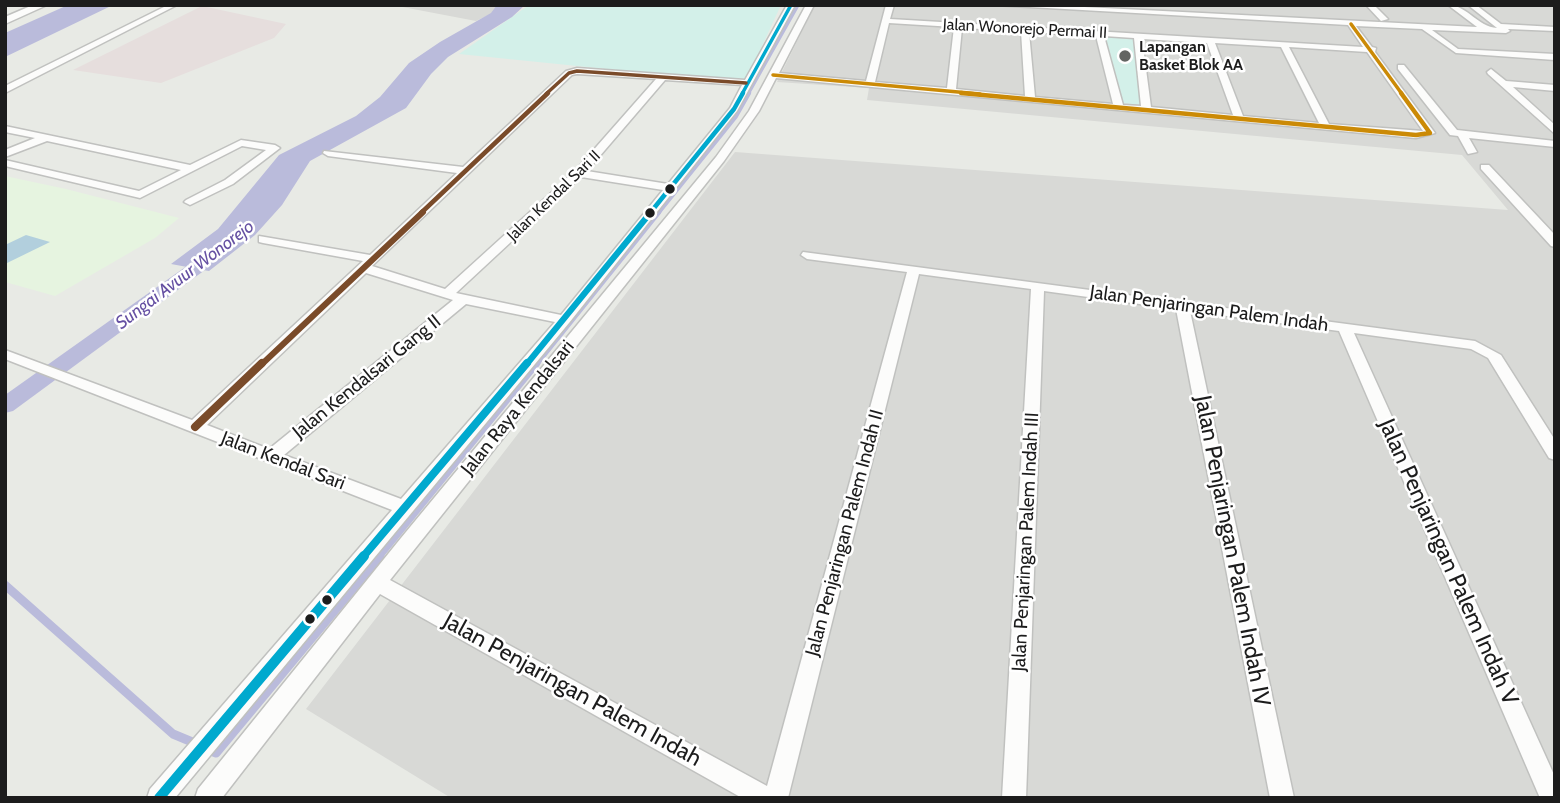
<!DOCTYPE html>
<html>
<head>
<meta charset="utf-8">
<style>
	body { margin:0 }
	#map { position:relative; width:1560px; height:803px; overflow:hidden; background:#e8eae5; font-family:Cabin,sans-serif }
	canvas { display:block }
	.frame { position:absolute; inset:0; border:7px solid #1c1c1c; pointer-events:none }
</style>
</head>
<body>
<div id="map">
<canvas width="1560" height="803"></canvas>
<div class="frame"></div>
</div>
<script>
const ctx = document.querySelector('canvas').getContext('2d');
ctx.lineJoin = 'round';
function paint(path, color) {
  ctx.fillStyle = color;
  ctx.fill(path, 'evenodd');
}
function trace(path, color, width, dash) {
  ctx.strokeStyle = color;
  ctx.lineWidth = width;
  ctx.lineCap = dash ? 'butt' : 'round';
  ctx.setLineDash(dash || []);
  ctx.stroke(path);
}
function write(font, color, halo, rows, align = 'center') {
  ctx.font = font + ' Cabin,sans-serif';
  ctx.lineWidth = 5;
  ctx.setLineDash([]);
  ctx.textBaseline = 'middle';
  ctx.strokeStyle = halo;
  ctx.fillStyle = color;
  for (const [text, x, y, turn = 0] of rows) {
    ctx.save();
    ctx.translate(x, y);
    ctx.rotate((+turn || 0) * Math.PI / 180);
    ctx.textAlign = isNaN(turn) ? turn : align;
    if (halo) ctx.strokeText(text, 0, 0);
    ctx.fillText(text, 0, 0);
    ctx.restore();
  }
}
const residential = new Path2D(`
	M392,5h108l-5,7 -19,9z
	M815,5h740v793h-1104l-145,-89 429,-557 773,58 -46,-55 -595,-55 2,-12 -92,-6z`);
const industrial = new Path2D(`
	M202,6l84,18 -12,14 -113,45 -88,-13z`);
const education = new Path2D(`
	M5,176l61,13 113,29 -24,20 -100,58 -50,-14z`);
const park = new Path2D(`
	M529,5h252l-36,78 -286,-29z
	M1103,35l30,1 8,69 -18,-2z`);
const pitch = new Path2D(`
	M26,235l24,7 -45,22v-19z`);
const water = new Path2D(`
	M68,5h45l-108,52v-24z
	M497,5h28l-13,12 -64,40 -17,17 -25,34 -96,53 -28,44 -27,30 -46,36 -38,-7 47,-35 61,-74 77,-39 24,-19 29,-34 31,-21 51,-29z`);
const streamFar4 = new Path2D(`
	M748,94l50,-89`);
const streamFar3 = new Path2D(`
	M658,213l78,-97 13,-23`);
const streamFar2 = new Path2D(`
	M536,365l123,-153`);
const streamFar1 = new Path2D(`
	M378,558l159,-195`);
const stream = new Path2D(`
	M5,585l168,149 24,10
	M206,749l10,4 164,-197`);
const canal = new Path2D(`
	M218,247l6,1 3,4 -3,4 -211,155 -8,2v-18l207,-147z`);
const minor = new Path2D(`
	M168,5h9l-172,88v-7z
	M787,5h8l-58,106 -168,212 -394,475h-28l3,-9 242,-279 -387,-151v-9l187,70 171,-159 -100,-18 -4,-1v-6l111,19 87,-82 -129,-17 -5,-3 1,-2 139,16 103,-96 11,-3 168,12zM577,74l79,5 -81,92 -130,118 -73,-23 200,-191zM665,80l77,5 -12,23 -62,76 -81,-13zM581,177l82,13 -102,125 -105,-22zM366,273l87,27 -184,149 -62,-24zM466,304l89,18 -154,177 -117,-44z
	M806,5h8l-35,68 87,8 20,-76h8l-4,14 473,28 -15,-22 -354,-20h51l432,22 -29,-22c19,0 30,22 49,23l-29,-23h8l25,19 54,3v4l-47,-2 2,2 -4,2 -74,-3 26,19 97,5v6l-99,-7 -34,-24 -66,-3 16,21 4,1 -1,4 60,81 -19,5 -640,-60 -17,33 -35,50 -334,419 377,206 140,-514 -100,-13 -6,-4 2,-3 672,89 26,14 54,85v20l-6,-2 -61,-100 -17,-9 -117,-16 201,444v21h-15l-201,-467 -149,-20 104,487h-24l-94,-489 -132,-18 -18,507h-24l29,-509 -112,-15 -131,524h-46l-362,-204 -158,204h-27l3,-9 203,-251 315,-381 33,-46zM889,23l65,4 -7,61 -72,-6zM962,28l59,3 4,65 -69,-7zM1029,32l67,4 17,68 -78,-7zM1104,36l30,2 7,68 -18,-1zM1142,39l65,4 26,72 -82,-8zM1215,43l66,4 38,76 -76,-7zM1289,47l78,5 56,79 -94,-7z
	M1366,5h8l14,14 -7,2z
	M1398,65h6l53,65 98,11v6l-86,-9 8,14 -9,2 -10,-18 -8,-1 -52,-66z
	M1491,69l15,12 49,4v6l-42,-4 42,38v9l-67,-60 -1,-2z
	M5,126l185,39 51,-25 34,5 5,3 -47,36 -43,21 -6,-3 2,-2 39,-20 41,-30 -24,-4 -102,52 -135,-32v-6l134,31 42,-21 -134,-29 -42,16v-7l30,-12 -30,-6z
	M1481,165h8l66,70v12l-4,-1 -70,-77z`);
const tertiary = new Path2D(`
	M33,5h14l-42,19v-7z`);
const bus1Far4 = new Path2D(`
	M742,94l49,-89`);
const bus1Far3 = new Path2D(`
	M650,213l84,-104 9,-16`);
const bus1Far2 = new Path2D(`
	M526,365l125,-153`);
const bus1Far1 = new Path2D(`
	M362,558l165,-195`);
const bus1 = new Path2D(`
	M159,798l205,-242`);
const bus2Far1 = new Path2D(`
	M1351,24l51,70
	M773,75l207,19`);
const bus2 = new Path2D(`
	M961,93l455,42 14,-2 -29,-40`);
const bus3Far3 = new Path2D(`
	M546,94l23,-21 8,-2 169,12`);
const bus3Far2 = new Path2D(`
	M421,213l127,-120`);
const bus3Far1 = new Path2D(`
	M261,365l162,-153`);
const bus3 = new Path2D(`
	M195,427l67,-64`);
const markers = [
	[1125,56,7,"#636462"],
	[670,189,6,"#1c1c1c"],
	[650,213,6,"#1c1c1c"],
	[327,600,6,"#1c1c1c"],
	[310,619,6,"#1c1c1c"]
];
const farStreetnames = [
	["Jalan Wonorejo Permai II",1025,29,3],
	["Jalan Kendal Sari II",554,196,-44]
];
const farPoinames = [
	["Lapangan",1139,47],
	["Basket Blok AA",1139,65]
];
const farWaternames = [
	["Sungai Avuur Wonorejo",185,275,-37]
];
const streetNames = [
	["Jalan Penjaringan Palem Indah",1209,309,8],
	["Jalan Kendalsari Gang II",367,377,-39],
	["Jalan Raya Kendalsari",518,408,-51],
	["Jalan Kendal Sari",283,461,21],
	["Jalan Penjaringan Palem Indah II",845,533,-75],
	["Jalan Penjaringan Palem Indah III",1026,542,-87]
];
const nearStreetnames = [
	["Jalan Penjaringan Palem Indah IV",1232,551,79],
	["Jalan Penjaringan Palem Indah V",1448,562,66],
	["Jalan Penjaringan Palem Indah",572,690,29]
];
paint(residential, '#d8d9d6');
paint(industrial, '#e6dedd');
paint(education, '#e6f4e0');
paint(park, '#d3f0e9');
paint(pitch, '#b2cfdd');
paint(water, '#babbdb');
trace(streamFar4, '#babbdb', 3.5);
trace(streamFar3, '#babbdb', 4.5);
trace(streamFar2, '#babbdb', 5);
trace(streamFar1, '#babbdb', 7);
trace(stream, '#babbdb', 9);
paint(canal, '#babbdb');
trace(minor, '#c0c1bf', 3);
trace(tertiary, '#c0c1bf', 3);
paint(minor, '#fcfcfb');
paint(tertiary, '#fcfcfb');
trace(bus1Far4, '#00a9ce', 3.5);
trace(bus1Far3, '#00a9ce', 4.5);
trace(bus1Far2, '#00a9ce', 6);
trace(bus1Far1, '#00a9ce', 8);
trace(bus1, '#00a9ce', 10);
trace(bus2Far1, '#cb8a06', 3.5);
trace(bus2, '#cb8a06', 4.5);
trace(bus3Far3, '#7a4b2a', 3.5);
trace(bus3Far2, '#7a4b2a', 4.5);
trace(bus3Far1, '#7a4b2a', 6);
trace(bus3, '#7a4b2a', 8);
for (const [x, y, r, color] of markers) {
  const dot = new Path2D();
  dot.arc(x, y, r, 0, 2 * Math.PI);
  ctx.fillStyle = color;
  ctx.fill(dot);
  trace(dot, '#fff', 2.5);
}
write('16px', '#1c1c1c', '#fff', farStreetnames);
write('bold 16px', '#1c1c1c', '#fff', farPoinames, 'left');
write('italic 18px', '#6651a3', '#fff', farWaternames);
write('19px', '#1c1c1c', '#fff', streetNames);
write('23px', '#1c1c1c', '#fff', nearStreetnames);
</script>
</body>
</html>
